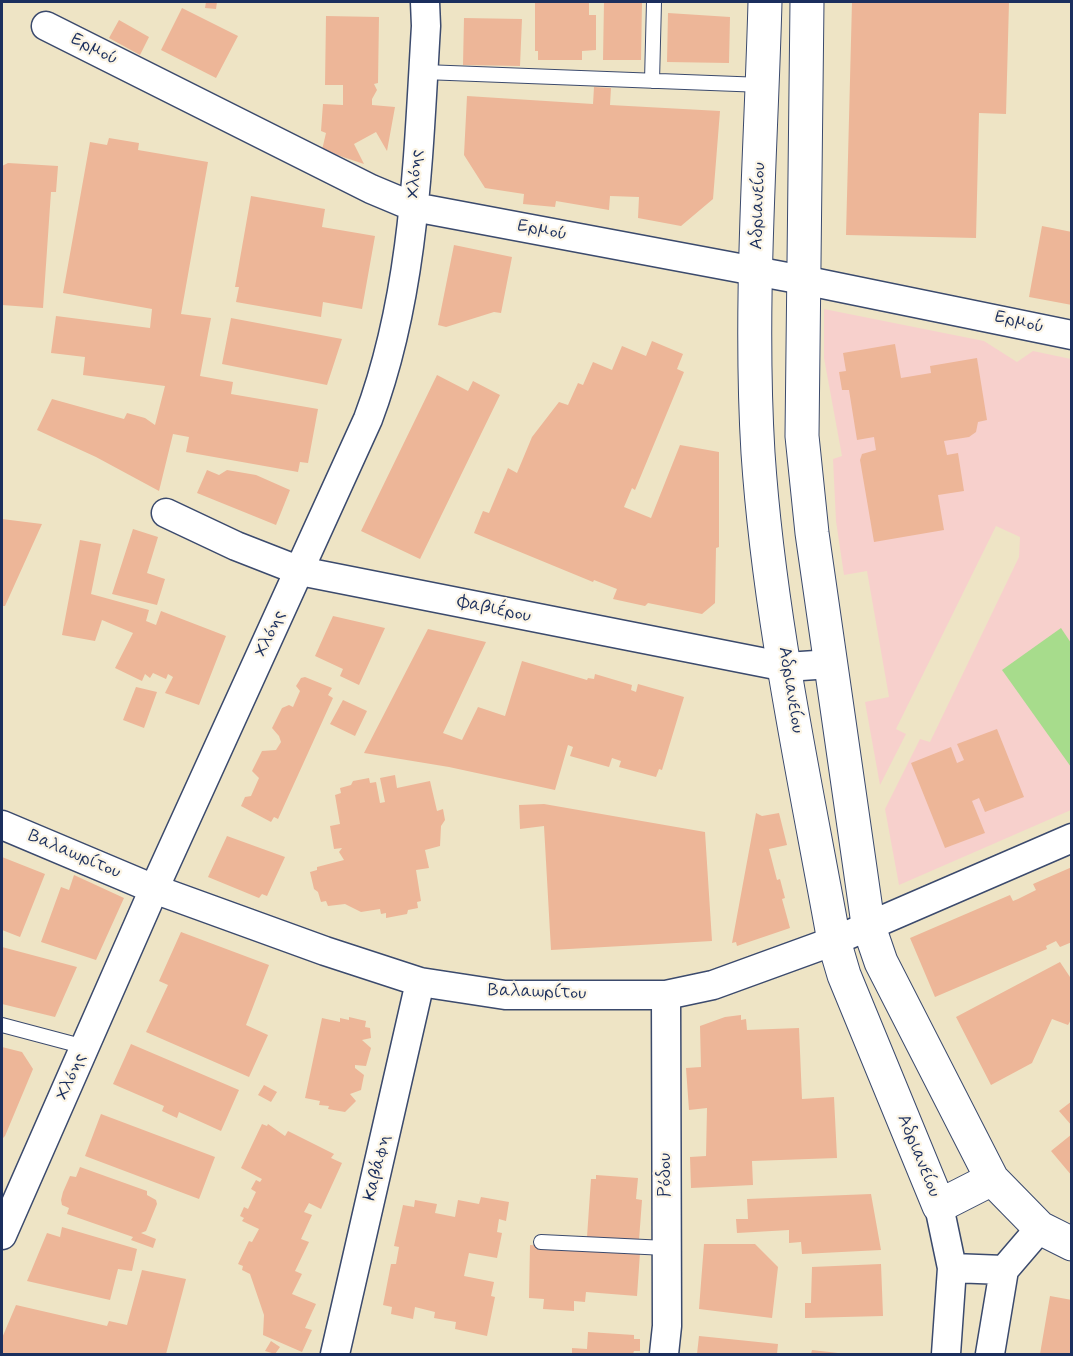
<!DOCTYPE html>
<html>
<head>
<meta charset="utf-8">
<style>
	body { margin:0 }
	#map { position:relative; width:1073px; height:1356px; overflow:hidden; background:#eee4c5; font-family:Mynerve,sans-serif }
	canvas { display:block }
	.frame { position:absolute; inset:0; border:3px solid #1b2f5e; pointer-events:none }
</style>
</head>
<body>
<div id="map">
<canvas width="1073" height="1356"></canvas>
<div class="frame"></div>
</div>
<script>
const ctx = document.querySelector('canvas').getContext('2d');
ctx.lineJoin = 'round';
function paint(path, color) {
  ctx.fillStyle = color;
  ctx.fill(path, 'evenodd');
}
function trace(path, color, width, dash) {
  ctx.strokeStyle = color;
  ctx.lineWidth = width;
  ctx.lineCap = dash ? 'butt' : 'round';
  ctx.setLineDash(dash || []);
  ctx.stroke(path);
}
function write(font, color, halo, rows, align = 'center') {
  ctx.font = font + ' Mynerve,sans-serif';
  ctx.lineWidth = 4.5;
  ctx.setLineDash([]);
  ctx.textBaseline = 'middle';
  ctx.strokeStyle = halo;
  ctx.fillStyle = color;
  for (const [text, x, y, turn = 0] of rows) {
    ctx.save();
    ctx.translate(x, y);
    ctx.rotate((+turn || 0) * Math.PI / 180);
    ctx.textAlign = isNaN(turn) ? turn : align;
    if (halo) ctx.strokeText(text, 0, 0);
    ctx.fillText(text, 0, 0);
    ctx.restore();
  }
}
const built = new Path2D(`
	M824,309l160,32 33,21 16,-11 38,8v451l-172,75 -14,-76 35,-70 10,3 89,-185 1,-20 -24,-11 -100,203 10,5 -26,51 -15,-83 24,-5 -22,-126 -23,4 -8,-54 -3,-62 9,-3 -18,-98z`);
const green = new Path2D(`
	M1061,628l10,15v124l-69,-97z`);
const building = new Path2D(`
	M206,2h11l-1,7 -11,-1z
	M535,2h54v13h7v35l-14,1v9h-44v-9h-3z
	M604,2h38l-1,58h-38z
	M852,2h157l-3,112 -27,-1 -3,125 -130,-3z
	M182,8l56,28 -22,42 -55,-28z
	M668,13l62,4 -1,46 -62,-1z
	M326,16l53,1 -1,66 -4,1 3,6 -5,9v6l23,2 -8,44 -11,-19 -22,12 10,20 -42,-14 4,-17 -5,-2 2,-27 20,1v-20h-18z
	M464,18l58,1 -2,47 -57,-1z
	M119,20l30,17 -9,18 -31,-17z
	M594,87l17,1 -1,17 110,6 -7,88 -32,27 -43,-8 1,-21 -29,-1 -1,14 -53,-9 -1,6 -32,-3 1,-10 -39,-6 -21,-33 3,-59 126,8z
	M109,138l30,5 -1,7 70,12 -27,152 30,4 -11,58 33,6 -2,12 87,15 -10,54 -8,-1 -2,10 -112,-20 3,-15 -16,-3 -14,57 -63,-34 -59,-27 15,-31 72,20 3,-6 18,5 10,7 10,-39 -82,-11 2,-18 -34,-4 5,-37 94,12 2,-19 -89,-16 27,-151 17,3z
	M8,163l50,3 -2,26h-5l-8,116 -41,-3v-139z
	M251,196l74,13 -3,18 53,9 -13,73 -39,-7 -2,15 -85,-15 3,-15h-4z
	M1042,226l30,6v73l-43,-8z
	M454,245l58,12 -11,56 -7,-1 -48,15 -8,-2z
	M231,318l111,21 -15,46 -105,-21z
	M652,341l31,13 -6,15 7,3 -49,118 -3,-2 -8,19 27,11 29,-73 39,7v95l-3,1 -1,55 -13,11 -54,-11 -3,3 -32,-7 4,-10 -23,-9 -1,2 -119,-49 9,-22 6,2 19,-45 9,5 15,-36 27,-35 9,3 10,-22 5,2 10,-23 19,8 10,-24 24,10z
	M895,344l6,34 30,-5 -1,-7 47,-8 10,62 -9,2 -2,10 -7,5 -25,4 3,14 11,-2 6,38 -26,4 6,35 -70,12 -14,-82 2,-6 14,-4 -2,-13 -17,3 -8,-50h-7l-3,-18 7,-1 -3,-18z
	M437,375l31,16 5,-10 27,14 -80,164 -59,-28z
	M207,470l12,5 8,-5 29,5 34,15 -14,35 -79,-32z
	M2,519l40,5 -37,82h-3z
	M133,529l25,8 -11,36 18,6 -8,26 -45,-11z
	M80,540l21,4 -10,50 58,16 -3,11 10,4 5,-14 65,25 -27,69 -34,-12 8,-16 -5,-3 -2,5 -13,-6 -3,5 -5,-4 -3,7 -27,-13 18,-35 -31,-13 -7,21 -33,-6z
	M333,616l52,12 -26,57 -19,-9 3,-7 -28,-13z
	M428,629l58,13 -43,91 19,7 16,-33 27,9 17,-55 65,19 1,-2 6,1 1,-5 37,11 -1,5 5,2 2,-8 46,13 -22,73 -3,-1 -3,8 -37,-10 2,-6 -9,-3 -3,9 -39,-11 3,-9 -5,-2 -13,45 -106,-23 -85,-14z
	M305,677l27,11 -4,7 5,3 -55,121 -4,-2 -3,5 -30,-16 4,-9 6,-1 8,-18 -7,-7 10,-20 14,-1 5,-8 -2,-6 -7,-8 10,-20 7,-3 4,2 7,-16 -4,-5 5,-8z
	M136,687l21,5 -13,36 -21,-8z
	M343,700l24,11 -12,25 -25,-12z
	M997,729l27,68 -39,15 -6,-14 -7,3 13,32 -40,15 -34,-85 40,-16 6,16 7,-3 -7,-16z
	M395,775l2,13 33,-7 7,30 6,-2 2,11 -4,6 -1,20 -15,4 4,18 -13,2 5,31 -4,1 1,6 -10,2 -1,4 -21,4v-5l-5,1 -1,-5 -19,3 -16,-8 -17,2 -2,-5 -5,1 -3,-10 -4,-3 -4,-17 7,-2v-3l27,-7 -5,-8 3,-4 -8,1 -4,-23 10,-2 -5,-29 6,-2 -1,-5 11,-3 2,-4 16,-3 1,5 6,-1 4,21 5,-1 -5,-24z
	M544,804l161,28 7,109 -161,9 -7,-124 -24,3 -1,-24z
	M756,813l6,3 17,-3 8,32 -18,4 8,31 3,-1 5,19 -3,1 8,29 -53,18 -1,-4 -4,1z
	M227,836l58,21 -18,39 -5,-2 -3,4 -51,-21z
	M2,857l43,17 -25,63 -18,-7z
	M1072,867v75l-12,5 -4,-6 -10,5 1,3 -112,48 -25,-59 100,-43 3,6 5,-2 18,-9 -3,-6z
	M74,875l50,23 -28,62 -55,-18 20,-55 8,3z
	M181,932l88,33 -23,60 22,10 -19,42 -103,-45 22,-47 -9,-4z
	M2,947l75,20 -22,50 -53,-13z
	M1060,962l12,18v38l-4,7 -16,-6 -20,44 -41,22 -35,-68z
	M741,1015v5l5,-1 1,11 52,-2 3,71 32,-2 3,61 -85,3 1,24 -62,3 -1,-31 16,-1 1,-48 -18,2 -3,-42 15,-1 -1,-41 25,-9z
	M349,1017l17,4 -1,6 5,1 1,10 -9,2 9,8 -5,18 -11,-1v3l9,7 -3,15 -11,4 6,7 -11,11 -17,-3 1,-3 -10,-1 1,-4 -15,-3 17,-80 18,4v-4l9,2z
	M131,1044l108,46 -18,41 -42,-19 -2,6 -15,-7 2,-5 -51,-22z
	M2,1047l20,5 11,17 -28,67 -3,3z
	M264,1085l13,7 -6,10 -13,-7z
	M1072,1101v25l-13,-15z
	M101,1114l114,43 -16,42 -114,-43z
	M262,1124l5,2 1,-2 17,12 3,-5 46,23 -3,4 11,5 -21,46 -12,-6 -5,9 8,3 -11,24 8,3 -14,29 7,3 -10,20 24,10 -11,24 7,2 -10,22 -39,-17 1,-20 -14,-41 -8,-4 1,-4 -5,-2 11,-23 3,1 7,-13 -17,-8 2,-3 -4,-2 4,-9 4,2 8,-17 -5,-3 5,-9 4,2 2,-3 -21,-11z
	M1072,1134v42l-21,-25z
	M80,1167l67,24v4l9,5 1,4 -11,27 -5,2 15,6 -3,9 -22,-8 2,-3 -66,-23 2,-6 -7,-3 -1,-5 2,-8 7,-16 6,1z
	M596,1175l42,3 -2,21 6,1 -3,40 -52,-3 4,-58h5z
	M871,1194l10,56 -79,4 -1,-12 -12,1v-13l-52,3 -1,-14h12l-1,-20z
	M481,1197l28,5 -3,19 -7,-2 -2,13 5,1 -5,25 -28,-5 -5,23 30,6 -3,14 4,1 -8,39 -32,-7 1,-7 -22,-4 1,-6 -20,-5 -2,12 -22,-5 1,-7 -9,-2 8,-41h5l3,-17 -5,-1 9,-41 11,2 1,-7 22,4 -2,9 20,4 3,-17 21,4z
	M62,1227l75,22 -5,22 -14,-2 -8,31 -83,-19 20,-48 13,4z
	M704,1244h51l23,23 -6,51 -73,-9z
	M530,1245l110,8 -3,43 -51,-4 -1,10 -11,-1v10l-31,-2 1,-10 -15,-1z
	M881,1264l2,52 -78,2v-15h6l1,-36z
	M142,1270l44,9 -20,75h-164v-16l14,-33 91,21 2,-5 18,4z
	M1050,1296l22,4v54h-32z
	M588,1332l46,3v4h6v12h-6l-1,3h-61v-6l15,1z
	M699,1336l79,8 -1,10h-80z
	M271,1341l9,6 -5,7 -10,-3z
	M812,1350l26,3v1h-27z`);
const service = new Path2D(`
	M424,72l339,13
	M652,81l2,-79
	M2,1025l83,22
	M541,1242l125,6`);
const minor = new Path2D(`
	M46,26l325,163 43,18 389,73 269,55
	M166,513l70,33 64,25 486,96 45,-3
	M2,825l152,64 171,62 95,31 85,13h161l47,-10 121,-44 238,-103
	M939,1206l13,62 -6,86
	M2,1235l152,-346 214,-470c47,-125 50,-261 58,-393l-1,-24
	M952,1268l52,2
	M335,1354l85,-372
	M664,1354l3,-28 -1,-331
	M990,1354l14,-84 36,-42`);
const tertiary = new Path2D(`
	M765,2c-4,149 -16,301 -7,451 11,163 47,327 76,488l10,34 95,231 53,-27 48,49 32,16
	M807,2l-5,434 10,97 56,391 13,38 111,217`);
const streetNames = [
	["Ερμού",94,50,27],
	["Χλόης",416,174,-86],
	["Αδριανείου",759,206,-88],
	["Ερμού",542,231,11],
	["Ερμού",1019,323,13],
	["Φαβιέρου",494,610,12],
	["Χλόης",271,634,-65],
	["Αδριανείου",790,690,81],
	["Βαλαωρίτου",74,855,23],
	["Βαλαωρίτου",537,993,2],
	["Χλόης",72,1077,-66],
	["Αδριανείου",918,1156,68],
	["Καβάφη",378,1168,-77],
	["Ρόδου",666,1175,-90]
];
paint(built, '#f7d0cc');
paint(green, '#a7dc8c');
paint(building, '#edb698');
trace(service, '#3b4a6d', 16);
trace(minor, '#3b4a6d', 31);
trace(tertiary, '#3b4a6d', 35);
trace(service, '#fff', 14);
trace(minor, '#fff', 28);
trace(tertiary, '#fff', 33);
write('18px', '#1b2f5e', '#fcf5e5', streetNames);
</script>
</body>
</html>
